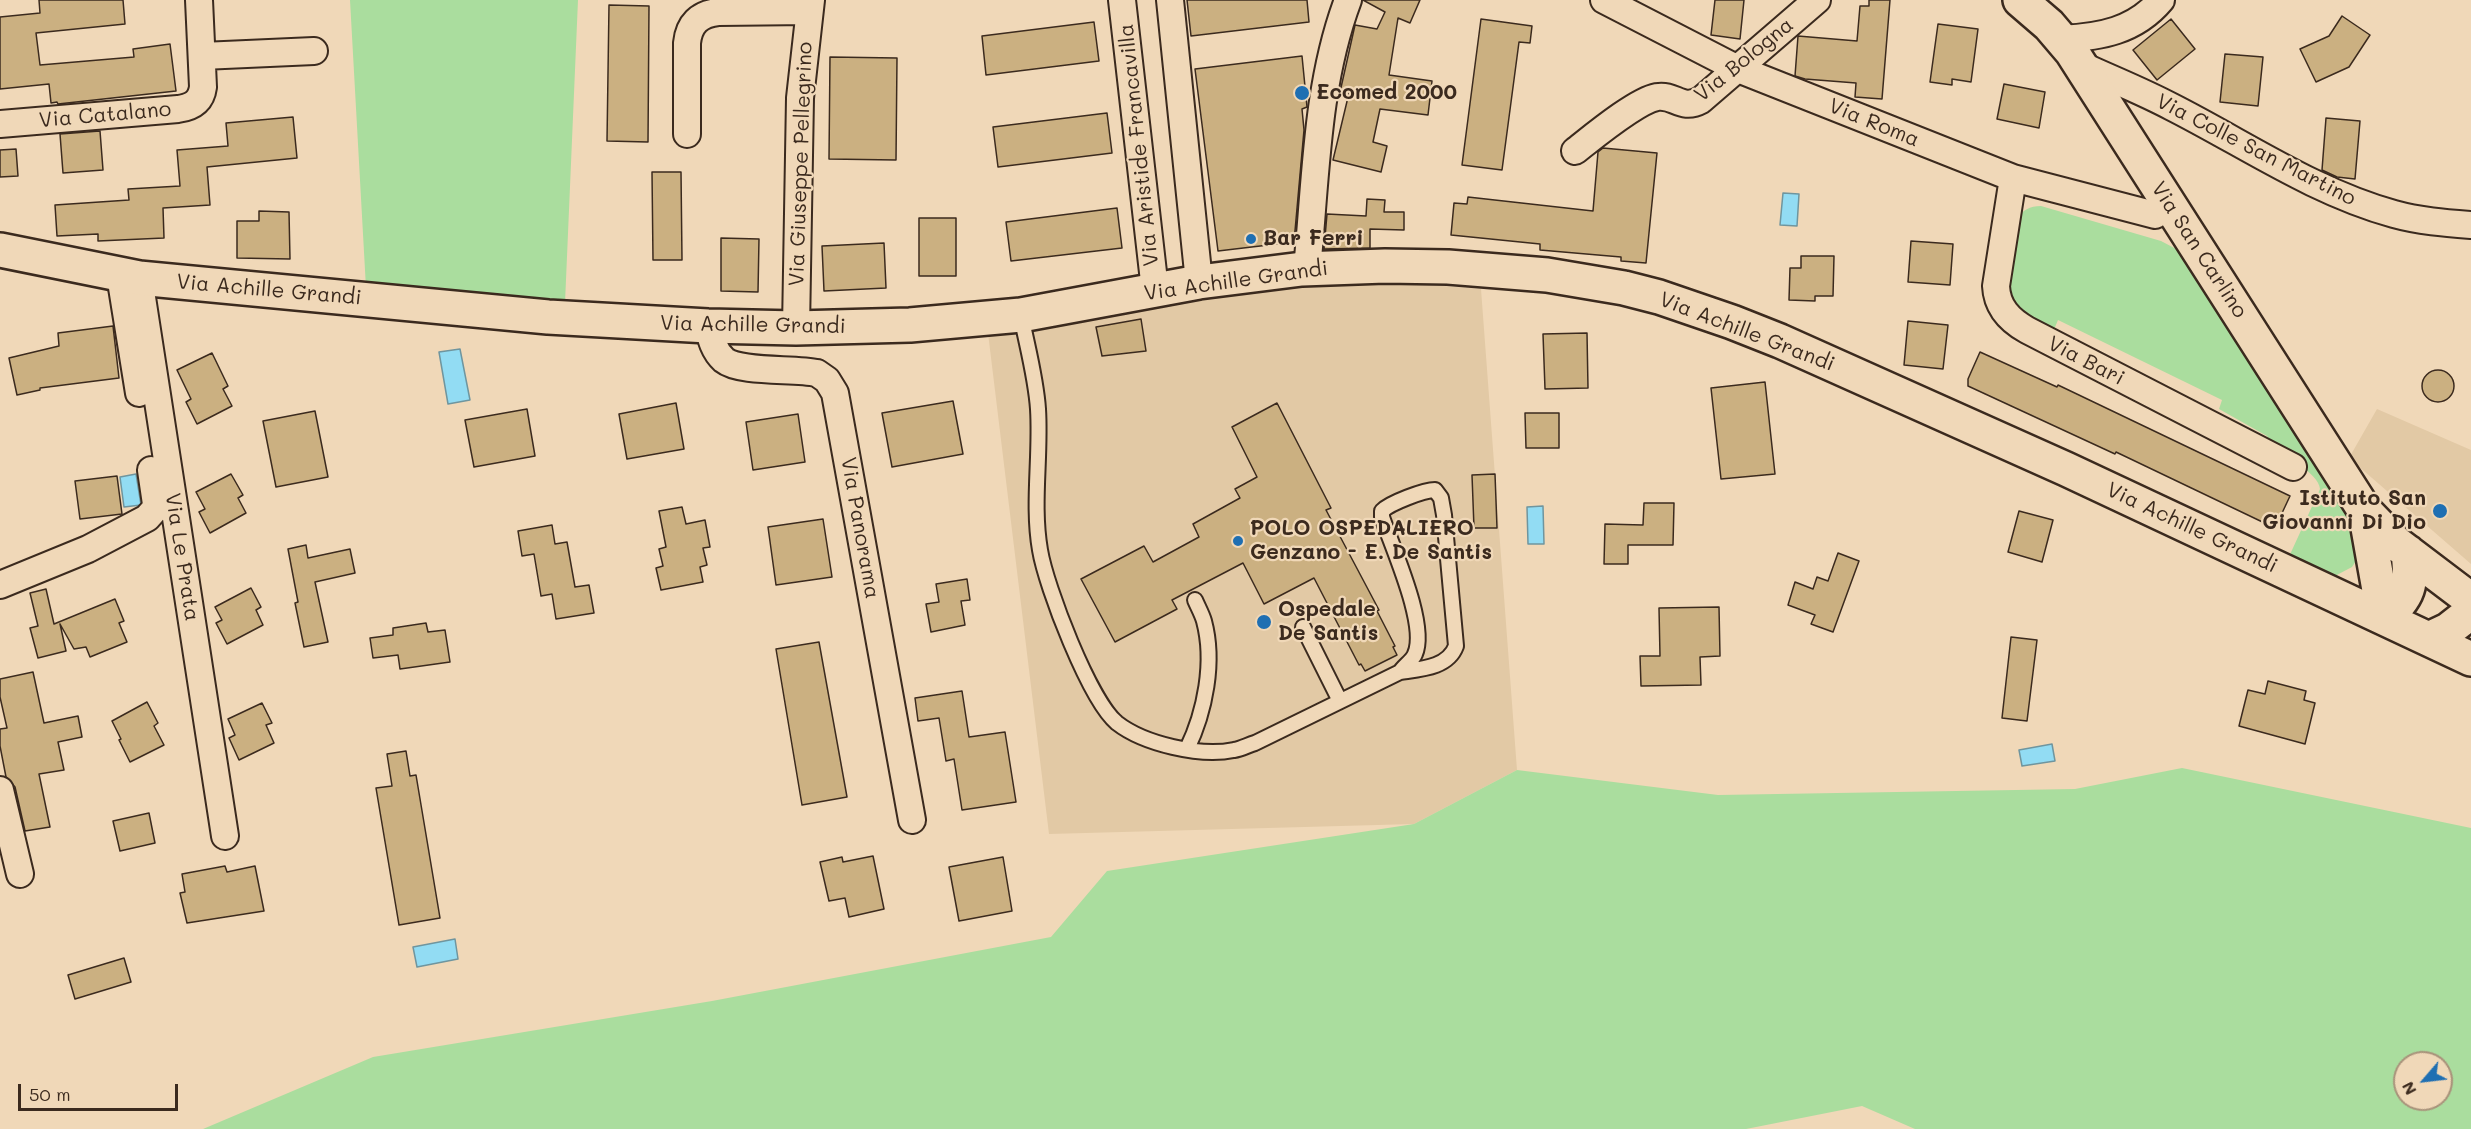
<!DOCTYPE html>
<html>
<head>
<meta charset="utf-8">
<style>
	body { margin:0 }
	#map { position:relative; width:2471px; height:1129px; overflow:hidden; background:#f0d8b8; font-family:Mali,sans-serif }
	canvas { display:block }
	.north { position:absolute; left:2393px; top:1051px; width:60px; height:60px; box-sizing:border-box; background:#f0d8b8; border:2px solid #a8927a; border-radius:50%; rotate:242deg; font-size:16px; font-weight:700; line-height:24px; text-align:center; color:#3b2a1e }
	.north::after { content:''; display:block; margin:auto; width:21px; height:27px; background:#1f6fb2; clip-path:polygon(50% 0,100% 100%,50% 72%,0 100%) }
	.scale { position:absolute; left:18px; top:1084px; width:160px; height:27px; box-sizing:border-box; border:3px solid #3b2a1e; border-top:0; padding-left:8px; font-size:18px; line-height:21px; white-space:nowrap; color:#3b2a1e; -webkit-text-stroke:4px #f0d8b8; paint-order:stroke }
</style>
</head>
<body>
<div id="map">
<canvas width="2471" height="1129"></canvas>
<div class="north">N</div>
<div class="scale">50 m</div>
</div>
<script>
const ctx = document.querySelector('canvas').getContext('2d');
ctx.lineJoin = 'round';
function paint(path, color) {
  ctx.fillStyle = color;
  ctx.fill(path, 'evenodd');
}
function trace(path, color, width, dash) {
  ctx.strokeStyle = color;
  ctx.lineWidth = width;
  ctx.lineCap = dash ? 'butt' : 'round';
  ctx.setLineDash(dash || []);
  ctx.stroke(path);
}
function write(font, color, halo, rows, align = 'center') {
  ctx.font = font + ' Mali,sans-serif';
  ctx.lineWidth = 4.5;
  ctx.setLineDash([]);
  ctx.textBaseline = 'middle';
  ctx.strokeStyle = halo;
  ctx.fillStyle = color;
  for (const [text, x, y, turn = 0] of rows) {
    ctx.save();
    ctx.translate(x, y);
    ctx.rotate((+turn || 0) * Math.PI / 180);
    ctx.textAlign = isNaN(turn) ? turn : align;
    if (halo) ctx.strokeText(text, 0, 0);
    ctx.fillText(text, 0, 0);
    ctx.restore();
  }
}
const built = new Path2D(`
	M1315,276l166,13 36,481 -103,54 -365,10 -61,-501z
	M2377,409l94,41v114l-122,-106z`);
const green = new Path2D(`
	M350,0h228l-13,303 -199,-15z
	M2041,206l120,35 19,10 176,276 4,28 -8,12 -19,10 -46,-16 33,-72c-1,-18 -42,-33 -53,-53l-48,-27 3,-9 -164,-80 -5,12 -34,-16 -11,-25 9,-72c5,-9 13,-13 24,-13z
	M2182,768l289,60v301h-556l-53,-23 -116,23h-1543l170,-72 339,-56 339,-64 56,-66 307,-47 103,-54 201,25 357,-6zM2405,1063h36v36h-36z`);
const water = new Path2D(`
	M1783,193l16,1 -2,32 -17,-1z
	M460,349l10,51 -22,4 -9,-52z
	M136,474l5,31 -17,2 -4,-30z
	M1543,506l1,38h-16l-1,-37z
	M2052,744l3,17 -33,5 -3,-16z
	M455,939l3,20 -41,8 -4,-20z`);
const building = new Path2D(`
	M39,0h84l2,24 -89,9 4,32 94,-8 -1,-8 37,-5 6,47 -118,13 -1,-2 -6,1 -2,-19 -49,5v-72l40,-4z
	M1187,0h120l2,22 -118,14z
	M1363,0h57l-10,23 -12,-5 -9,57 43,6 -4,34 -48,-6 -7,33 14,4 -6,26 -48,-12 16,-67 -9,-1 15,-67 22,4 8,-17z
	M1715,0h29l-4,39 -29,-4z
	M1869,0h21l-8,99 -27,-2 1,-14 -51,-4 -10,-3 3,-40 59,5 3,-35h9z
	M609,5l40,1 -1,136 -41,-1z
	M2342,16l28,19 -21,32 -33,15 -16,-33 29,-13z
	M1481,19l51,7 -2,17 -11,-1 -17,128 -40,-5z
	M2171,19l24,30 -38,31 -24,-30z
	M1094,22l5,39 -113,14 -4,-39z
	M1938,24l40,5 -7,53 -19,-3v6l-22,-3z
	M2225,54l38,3 -5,49 -38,-4z
	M1302,56l5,51 -5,2 2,21 -10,112 -76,9 -23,-182z
	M830,57l67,1 -1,102 -67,-1z
	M2004,84l41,8 -6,36 -42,-9z
	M1107,113l5,40 -114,14 -5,-40z
	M293,117l4,41 -90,9 3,38 -47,3 1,30 -66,3v-7l-41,2 -2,-31 74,-5 -1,-11 52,-3 -3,-36 51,-4 -2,-23z
	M2326,118l34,3 -5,58 -18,-2 -15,-7z
	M100,131l3,39 -40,3 -3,-39z
	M1603,148l54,5 -11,110 -25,-2v-4l-81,-7v-6l-89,-9 3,-32 13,1 1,-7 125,14 5,-59z
	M16,149l2,27 -18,1v-27z
	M652,172h29l1,88h-29z
	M1367,199l18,1 -1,12h20v18l-34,-1v19l-46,1 3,-35 39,2z
	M1117,208l5,40 -111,13 -5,-39z
	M259,211l30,1 1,47 -53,-1v-37h22z
	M919,218h37v58h-37z
	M721,238l38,1 -1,53 -37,-1z
	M1911,241l42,3 -3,41 -42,-3z
	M884,243l2,45 -62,3 -2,-45z
	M1801,256h33l-1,40h-18v5l-26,-1 1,-32h11z
	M1141,319l5,32 -44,5 -6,-29z
	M1908,321l40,4 -5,44 -39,-4z
	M113,326l6,52 -79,10v2l-23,5 -8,-37 50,-12 -1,-13z
	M1587,333l1,55 -43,1 -2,-55z
	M1980,352l77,35 1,-2 232,111 -15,32 -159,-76 -1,2 -147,-68v-7z
	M212,353l16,33 -5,3 9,17 -35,18 -11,-22 5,-3 -14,-29z
	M2422 386a16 16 0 1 1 32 0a16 16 0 1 1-32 0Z
	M1765,382l10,92 -54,5 -10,-91z
	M953,401l10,53 -71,13 -10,-54z
	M676,403l8,46 -57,10 -8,-45z
	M1277,403l54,105 -5,2 53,100 -2,1 18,35 -2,1 4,8 -32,16 -4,-7 -2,1 -45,-87 -50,26 -21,-41 -71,37 5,9 -62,33 -34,-63 63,-33 9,16 46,-25 -6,-13 47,-26 -5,-9 22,-12 -25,-50z
	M527,409l8,47 -61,11 -9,-47z
	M315,411l13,66 -52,10 -13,-66z
	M1525,413h34v35h-33z
	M798,414l7,48 -52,8 -7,-48z
	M231,474l12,21 -5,3 8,15 -36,20 -11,-21 6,-3 -9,-17z
	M1495,474l2,54h-23l-2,-53z
	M117,476l5,38 -42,5 -5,-38z
	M1644,503h30l-1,42h-45v19h-24l1,-40 38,1z
	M682,507l4,17 19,-4 5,27 -7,1 4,17 -7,2 3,15 -42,8 -5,-22 7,-2 -4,-17 7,-2 -7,-36z
	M2019,511l34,9 -11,42 -34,-10z
	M823,519l9,58 -56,8 -8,-58z
	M552,525l3,19 12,-2 8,45 14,-2 5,28 -38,6 -4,-25 -11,2 -7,-42 -12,2 -4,-25z
	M306,545l2,13 42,-9 5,24 -40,9 13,60 -24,5 -9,-44 3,-1 -10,-53z
	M1838,553l21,8 -26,71 -22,-8 4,-9 -27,-10 7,-23 18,7 4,-12 11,4z
	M967,579l3,21 -9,1 4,24 -34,7 -5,-28 13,-2 -3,-18z
	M251,588l10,19 -5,3 7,15 -36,19 -11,-21 6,-3 -7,-13z
	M46,589l8,35 61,-25 9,22 -5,2 8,19 -37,15 -4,-10 -12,2 -14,-25 6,27 -28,7 -8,-30 8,-2 -8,-33z
	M1719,607l1,49 -20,1 1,28 -60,1 -1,-30h20l-1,-48z
	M426,623l2,9 17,-2 5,32 -50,7 -2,-14 -25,3 -3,-20 23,-3v-7z
	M2011,637l26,3 -10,81 -25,-3z
	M819,642l28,155 -45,8 -26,-156z
	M33,672l11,51 34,-7 4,21 -24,5 6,28 -25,4 11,53 -25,4 -10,-44 -9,-10 -6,-31v-17l7,-1 -7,-31v-18z
	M2268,681l38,10 -2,9 11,3 -10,41 -66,-18 9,-36 17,4z
	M962,691l7,46 36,-5 11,70 -54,8 -8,-51 -8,2 -7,-43 -21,3 -3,-23z
	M147,702l11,21 -4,3 10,19 -34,17 -11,-22 2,-1 -9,-18z
	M262,703l10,20 -6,2 8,18 -35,17 -10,-22 6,-3 -7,-16z
	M406,751l4,25 6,-1 24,143 -41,7 -23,-137 16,-2 -5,-32z
	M149,813l6,30 -35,8 -7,-30z
	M873,856l11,53 -35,8 -4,-19 -16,3 -9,-39 22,-5 1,5z
	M1003,857l9,54 -53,10 -10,-54z
	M225,866l2,6 28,-6 9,45 -77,12 -7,-30 5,-1 -3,-18z
	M124,958l7,24 -56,17 -7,-24z`);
const service = new Path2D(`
	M1021,315c6,31 15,63 17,94 3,47 -6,95 2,141 6,37 50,151 77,173 27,21 83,34 117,27 7,-1 14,-5 21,-7l145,-71c4,-6 13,-12 15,-18 13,-29 -23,-107 -33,-137v-6c8,-8 42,-21 53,-21l6,8 3,17 12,131c-8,22 -36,23 -56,26
	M1303,627l37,74
	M1187,749c18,-37 28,-87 17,-128 -2,-7 -6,-14 -9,-21`);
const minor = new Path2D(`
	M1122,0l33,290
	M1170,0l29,282
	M1604,0l134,69 275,109 142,37
	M2062,39c38,-2 73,-8 99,-39
	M202,56l112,-5
	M2081,65c30,14 61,26 91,42 73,37 142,85 222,107 25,7 51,9 77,11
	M0,124l178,-15c14,-2 23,-7 25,-22l-4,-87
	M687,134v-91c2,-19 12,-29 31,-31l91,-1
	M1575,151c18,-14 61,-50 82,-54 18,-3 24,14 44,3l116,-100
	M2013,178l-17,108c1,21 13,34 31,44l266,137
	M1307,269c9,-90 9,-184 41,-269
	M120,275l19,118
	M139,278l86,558
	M708,326c3,13 6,25 16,34 16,13 71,8 93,13l10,7 8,13 77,427
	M796,328l4,-230 11,-98
	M0,585l88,-36 59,-31 8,-9 1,-5 -5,-34
	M0,790l20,84`);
const tertiary = new Path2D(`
	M2020,0l29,25 23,27 293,459 32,33 74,56
	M0,250l139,28 409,39 160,9 88,2 114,-3 111,-10 178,-33 103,-13 83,-3 63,1 99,8 77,13 35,9 73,25 48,19 286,128 405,190
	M2365,511l19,107
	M2384,618c26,-22 28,-32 24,-66
	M2429,639l19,-9 23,-18`);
const markers = [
	[1302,93,8,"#1f6fb2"],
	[1251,239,6,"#1f6fb2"],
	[2440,511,8,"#1f6fb2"],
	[1238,541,6,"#1f6fb2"],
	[1264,622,8,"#1f6fb2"]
];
const streetNames = [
	["Via Bologna",1744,60,-39],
	["Via Catalano",105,115,-5],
	["Via Roma",1874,123,22],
	["Via Aristide Francavilla",1139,145,-96],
	["Via Colle San Martino",2256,150,27],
	["Via Giuseppe Pellegrino",801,164,-88],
	["Via San Carlino",2199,250,57],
	["Via Achille Grandi",1236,281,-8],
	["Via Achille Grandi",269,290,5],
	["Via Achille Grandi",753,325,1],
	["Via Achille Grandi",1747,332,21],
	["Via Bari",2086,361,27],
	["Via Panorama",860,528,80],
	["Via Achille Grandi",2192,528,25],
	["Via Le Prata",182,557,81]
];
const poiNames = [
	["Ecomed 2000",1316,93],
	["Bar Ferri",1263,239],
	["Istituto San",2426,499,"right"],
	["Giovanni Di Dio",2426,523,"right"],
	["POLO OSPEDALIERO",1250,529],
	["Genzano - E. De Santis",1250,553],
	["Ospedale",1278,610],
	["De Santis",1278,634]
];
paint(built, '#e2c9a5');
paint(green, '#aadd9e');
paint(water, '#92dcf3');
trace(water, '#6f959e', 1.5);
paint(building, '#cbb081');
trace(building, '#3b2a1e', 1.5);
trace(service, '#3b2a1e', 18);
trace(minor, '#3b2a1e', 30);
trace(tertiary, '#3b2a1e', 38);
trace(service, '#f0d8b8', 14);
trace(minor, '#f0d8b8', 26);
trace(tertiary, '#f0d8b8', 33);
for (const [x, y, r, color] of markers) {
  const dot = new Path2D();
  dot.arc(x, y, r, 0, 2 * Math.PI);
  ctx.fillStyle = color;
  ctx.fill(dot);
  trace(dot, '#f0d8b8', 2);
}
write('21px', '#3b2a1e', '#f0d8b8', streetNames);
write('bold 21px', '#3b2a1e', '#f0d8b8', poiNames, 'left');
</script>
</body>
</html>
